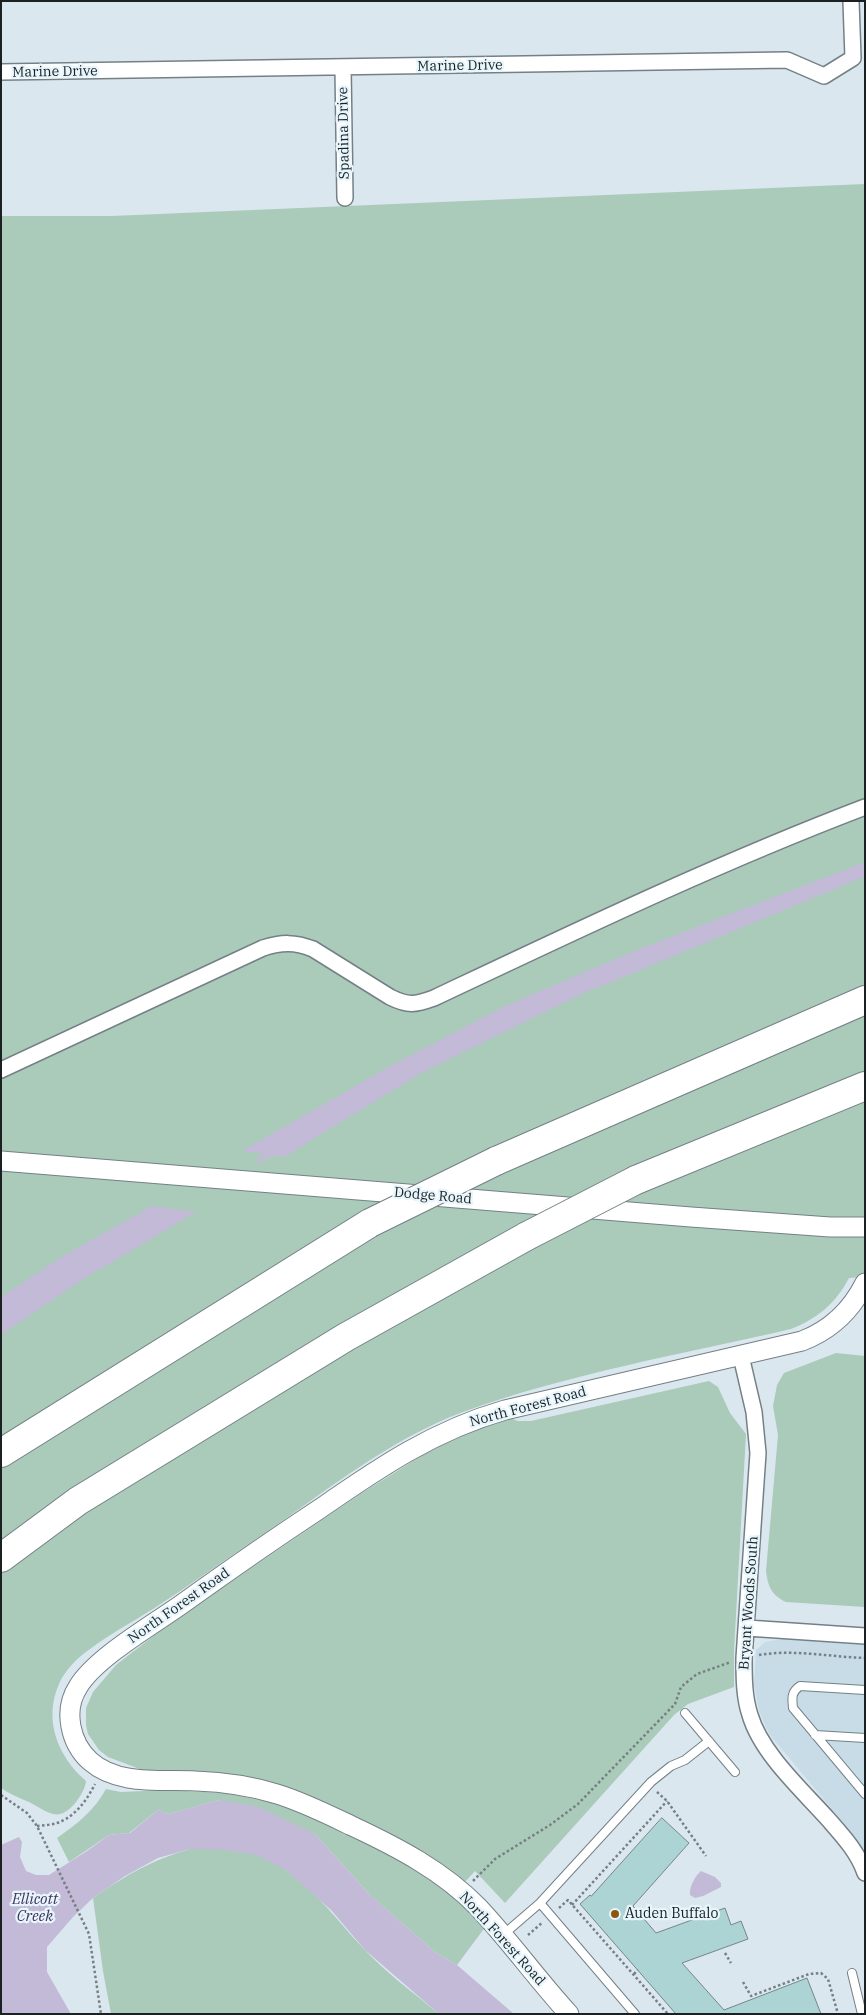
<!DOCTYPE html>
<html>
<head>
<meta charset="utf-8">
<style>
	body { margin:0 }
	#map { position:relative; width:866px; height:2015px; overflow:hidden; background:#dae7ee; font-family:"IBM Plex Serif",serif }
	canvas { display:block }
	.frame { position:absolute; inset:0; border:2px solid #1b2022; pointer-events:none }
</style>
</head>
<body>
<div id="map">
<canvas width="866" height="2015"></canvas>
<div class="frame"></div>
</div>
<script>
const ctx = document.querySelector('canvas').getContext('2d');
ctx.lineJoin = 'round';
function paint(path, color) {
  ctx.fillStyle = color;
  ctx.fill(path, 'evenodd');
}
function trace(path, color, width, dash) {
  ctx.strokeStyle = color;
  ctx.lineWidth = width;
  ctx.lineCap = dash ? 'butt' : 'round';
  ctx.setLineDash(dash || []);
  ctx.stroke(path);
}
function write(font, color, halo, rows, align = 'center') {
  ctx.font = font + ' "IBM Plex Serif",serif';
  ctx.lineWidth = 4.5;
  ctx.setLineDash([]);
  ctx.textBaseline = 'middle';
  ctx.strokeStyle = halo;
  ctx.fillStyle = color;
  for (const [text, x, y, turn = 0] of rows) {
    ctx.save();
    ctx.translate(x, y);
    ctx.rotate((+turn || 0) * Math.PI / 180);
    ctx.textAlign = isNaN(turn) ? turn : align;
    if (halo) ctx.strokeText(text, 0, 0);
    ctx.fillText(text, 0, 0);
    ctx.restore();
  }
}
const built = new Path2D(`
	M782,1639l83,6v206l-18,-24 -78,-93 -10,-23 -5,-27 2,-34 9,-8z`);
const green = new Path2D(`
	M865,184v1093l-16,1c-13,25 -32,41 -58,51 -109,25 -223,45 -328,83 -73,27 -138,80 -201,123 -36,24 -72,50 -109,74 -21,13 -43,25 -63,40 -13,9 -25,21 -31,35 -16,36 -1,73 27,97 -1,8 -5,14 -10,21 -18,22 -27,10 -47,0 -10,-4 -19,-8 -28,-14v-1572h111z
	M836,1353l29,3v251l-79,-5c-15,-7 -18,-16 -20,-31l12,-136 -5,-29 4,-21 7,-12z
	M709,1381l9,6 12,26 16,21 -12,217v36l-46,17 -14,11 -169,188 -30,-32 -11,12 -129,-74 -190,-38 -37,-14 -9,-7 -11,-16 -2,-9v-17l7,-16 23,-27 54,-42 192,-130 72,-45 31,-15 45,-15 8,3h13z
	M106,1789l15,3 45,-2 58,3 45,9 43,14 88,43 50,35 36,32 -29,39 -21,-12 -66,-58 -55,-61 -96,-34 -50,14 -11,-4 -29,23 -20,2 -40,27 -12,-24c20,-14 37,-27 49,-49z
	M190,1849c22,0 48,-2 69,6 44,18 73,60 105,94 22,24 50,44 75,65h-328l-8,-43 -10,-73c35,-24 57,-37 97,-49z`);
const water = new Path2D(`
	M865,862v12l-265,111 -179,88 -137,84 -42,-6 152,-87 113,-59 135,-57z
	M152,1206l44,6 -116,69 -79,54v-38l59,-39z
	M219,1800l37,6 59,28 54,60 67,59 21,12 57,49h-75l-74,-64 -33,-39 -46,-41 -29,-15 -31,-5 -36,-1 -32,9 -33,18 -32,22 -20,19 -26,30v25l24,42h-70v-169l18,-8 3,5 -2,15 6,14 10,4h13l38,-24 22,-16 21,-2 28,-23 11,4z
	M701,1871l14,6 6,6v4l-18,9 -8,2 -5,-3c-1,-8 5,-19 11,-24z`);
const stream = new Path2D(`
	M596,986l269,-112
	M259,1161l13,-8`);
const building = new Path2D(`
	M662,1818l27,25 -56,63 23,27 69,-25 6,17 10,-4 7,18 -66,24 42,47 83,-32 14,36h-145l-96,-110 10,-9 1,1z`);
const path = new Path2D(`
	M759,1655c35,-6 71,2 106,3
	M657,1792l10,9 39,55
	M1,1795l26,18 10,13 52,108 12,80
	M37,1826c7,-1 14,-1 20,-3 18,-6 30,-23 38,-39
	M473,1881l22,-22 55,-34 28,-21 97,-100 6,-17 16,-13 34,-12
	M572,1905l95,-104
	M559,1908l9,-8 100,114
	M528,1935l15,-13
	M725,1953l6,10
	M634,1974l4,-4
	M743,1982l8,14 58,-22 12,-1 7,6 10,35`);
const service = new Path2D(`
	M865,1690l-65,-4c-9,6 -8,12 -7,22l72,86
	M685,1713l50,59
	M815,1735l50,3
	M540,1903l95,111
	M504,1934l36,-31 111,-121 20,-16 14,-6 24,-19
	M852,1973l10,41`);
const minor = new Path2D(`
	M343,68l2,130
	M1,72l786,-12 37,16 29,-18 -2,-57
	M1,1070l262,-122c19,-6 32,-6 50,1l77,48c18,9 25,8 44,1 142,-67 284,-135 431,-191
	M741,1356l13,56 4,41 -14,205c0,19 0,39 6,57 11,38 52,75 78,104 14,16 30,33 37,54
	M747,1628l118,8`);
const tertiary = new Path2D(`
	M1,1161l690,56 139,10h35
	M569,2014c-32,-35 -59,-73 -91,-107 -35,-36 -81,-60 -126,-81 -25,-12 -49,-24 -75,-32 -26,-8 -53,-12 -81,-13 -34,-2 -78,5 -106,-20 -20,-18 -27,-51 -12,-74 17,-29 76,-63 104,-83 46,-33 92,-65 139,-96 59,-41 114,-78 184,-98l297,-69c29,-11 49,-30 63,-58`);
const motorway = new Path2D(`
	M496,1161l369,-161
	M636,1180l229,-94
	M1,1453l369,-230
	M1,1558l77,-57 268,-164 181,-101`);
const motorwayBridge = new Path2D(`
	M370,1223l126,-62
	M527,1236l109,-56`);
const markers = [
	[615,1914,5,"#8e550e"]
];
const streetNames = [
	["Marine Drive",460,66,-1],
	["Marine Drive",55,72,-1],
	["Spadina Drive",344,133,-91],
	["Dodge Road",433,1196,5],
	["North Forest Road",528,1407,-15],
	["Bryant Woods South",749,1603,-86],
	["North Forest Road",179,1606,-35],
	["North Forest Road",502,1939,48]
];
const poiNames = [
	["Auden Buffalo",625,1914]
];
const waterNames = [
	["Ellicott",35,1900],
	["Creek",35,1917]
];
paint(built, '#c7dce7');
paint(green, '#aacaba');
paint(water, '#c2bad7');
trace(stream, '#c2bad7', 4.5);
paint(building, '#acd4d4');
trace(building, '#778585', 1);
trace(service, '#748086', 10);
trace(minor, '#748086', 18);
trace(tertiary, '#748086', 21);
trace(motorway, '#748086', 30);
trace(path, '#767f83', 2.5, [2.5, 2.5]);
trace(service, '#fff', 8);
trace(minor, '#fff', 15);
trace(tertiary, '#fff', 19);
trace(motorway, '#fff', 28);
trace(motorwayBridge, '#748086', 30, []);
trace(motorwayBridge, '#fff', 28);
for (const [x, y, r, color] of markers) {
  const dot = new Path2D();
  dot.arc(x, y, r, 0, 2 * Math.PI);
  ctx.fillStyle = color;
  ctx.fill(dot);
  trace(dot, '#e7f5fc', 2);
}
write('14px', '#1b2022', '#e7f5fc', streetNames);
write('14px', '#1b2022', '#e7f5fc', poiNames, 'left');
write('italic 15px', '#41345d', '#e7f5fc', waterNames);
</script>
</body>
</html>
